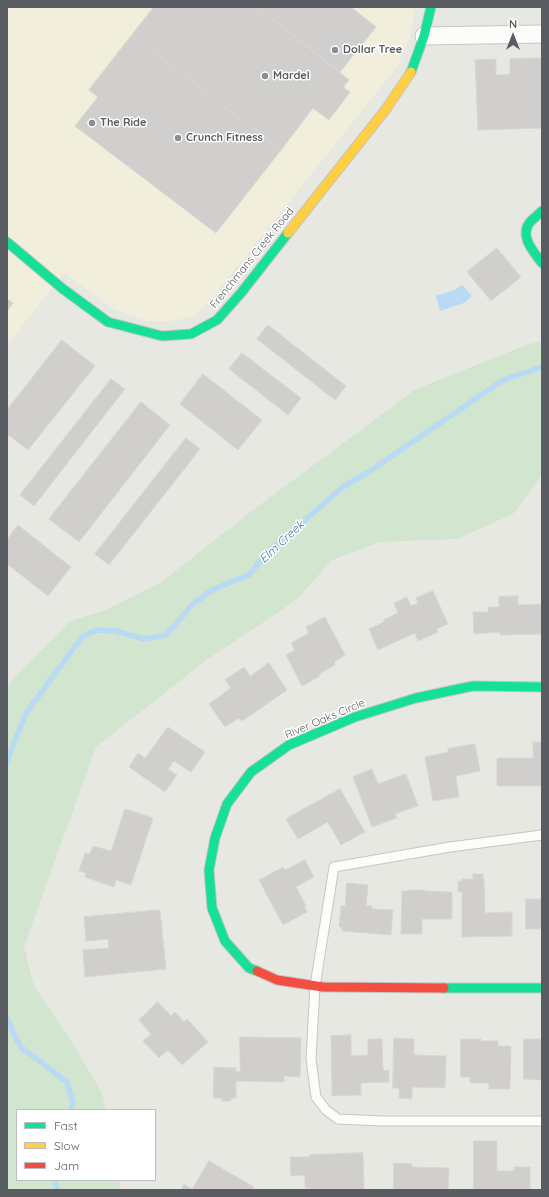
<!DOCTYPE html>
<html>
<head>
<meta charset="utf-8">
<style>
	body { margin:0 }
	#map { position:relative; width:549px; height:1197px; overflow:hidden; background:#e8e8e3; font-family:Quicksand,sans-serif }
	canvas { display:block }
	.frame { position:absolute; inset:0; border:8px solid #595c61; pointer-events:none }
	.legend { position:absolute; left:16px; top:1109px; width:140px; height:72px; box-sizing:border-box; background:#fff; border:1px solid #bdbec0; margin:0; padding:5px 7px; list-style:none; font-size:12px; color:#595c61 }
	.legend li { display:flex; align-items:center; gap:8px; height:20px }
	.legend b { width:20px; border:1px solid #bdbec0 }
	.north { position:absolute; left:493px; top:16px; width:40px; height:40px; -webkit-text-stroke:3px #fff; paint-order:stroke; rotate:0deg; font-size:11px; font-weight:700; line-height:16px; text-align:center; color:#595c61 }
	.north::after { content:''; display:block; margin:auto; width:14px; height:18px; background:#595c61; clip-path:polygon(50% 0,100% 100%,50% 72%,0 100%) }
</style>
</head>
<body>
<div id="map">
<canvas width="549" height="1197"></canvas>
<div class="frame"></div>
<ul class="legend">
<li><b style="height:5px;background:#16e098"></b>Fast</li>
<li><b style="height:5px;background:#ffcf43"></b>Slow</li>
<li><b style="height:5px;background:#f24e42"></b>Jam</li>
</ul>
<div class="north">N</div>
</div>
<script>
const ctx = document.querySelector('canvas').getContext('2d');
ctx.lineJoin = 'round';
function paint(path, color) {
  ctx.fillStyle = color;
  ctx.fill(path, 'evenodd');
}
function trace(path, color, width, dash) {
  ctx.strokeStyle = color;
  ctx.lineWidth = width;
  ctx.lineCap = dash ? 'butt' : 'round';
  ctx.setLineDash(dash || []);
  ctx.stroke(path);
}
function write(font, color, halo, rows, align = 'center') {
  ctx.font = font + ' Quicksand,sans-serif';
  ctx.lineWidth = 3;
  ctx.setLineDash([]);
  ctx.textBaseline = 'middle';
  ctx.strokeStyle = halo;
  ctx.fillStyle = color;
  for (const [text, x, y, turn = 0] of rows) {
    ctx.save();
    ctx.translate(x, y);
    ctx.rotate((+turn || 0) * Math.PI / 180);
    ctx.textAlign = isNaN(turn) ? turn : align;
    if (halo) ctx.strokeText(text, 0, 0);
    ctx.fillText(text, 0, 0);
    ctx.restore();
  }
}
const commercial = new Path2D(`
	M7,7h408l-4,27 -12,30 -187,234 -19,18 -21,5h-26l-32,-12 -50,-36 -57,72z`);
const green = new Path2D(`
	M542,341v130l-2,7 -27,36 -56,25 -77,3 -48,18 -35,39 -33,23 -55,36 -113,89 -51,141 -21,59 10,39 38,56 30,51 4,17h-89v70h103v10h-113v-501l4,-8 59,-60 36,-11 54,-27 93,-73 163,-121 110,-44z`);
const water = new Path2D(`
	M462,285l10,11 -8,7 -24,8 -4,-15 19,-6z`);
const stream = new Path2D(`
	M7,763l3,-10 16,-40 56,-76 14,-7 19,1 29,8 22,-4 27,-31 19,-14 37,-15 17,-21 77,-67 24,-14 136,-93 39,-13
	M7,1018l8,19 7,11 45,34 6,21 -2,7
	M55,1180l2,10`);
const building = new Path2D(`
	M154,7h103l92,73 -6,7 7,5 -21,28 -16,-12 -32,42 -149,-115z
	M257,7h94l25,20 -36,45z
	M132,35l149,115 -65,83 -141,-107 23,-29 -9,-7z
	M542,58v70l-64,2 -3,-70 21,-1v16l14,-1v-15z
	M497,248l24,29 -30,24 -24,-29z
	M7,299l6,4 -6,8z
	M268,325l78,61 -11,14 -78,-61z
	M62,340l33,26 -67,84 -21,-16v-24z
	M242,353l59,45 -13,17 -59,-46z
	M203,374l59,46 -24,30 -58,-46z
	M111,379l14,10 -91,117 -14,-11z
	M141,402l29,23 -91,117 -30,-23z
	M186,438l14,11 -91,116 -14,-11z
	M18,525l53,42 -23,29 -41,-32v-24z
	M433,591l15,33 -12,5 2,3 -20,9 -3,-8 -37,17 -9,-21 15,-7 -1,-2 15,-7 -4,-10 13,-6 4,9 7,-3 -2,-5z
	M518,596v9l23,-1 1,30 -42,1v-3l-26,2 -1,-22h15v-5h11v-10z
	M325,617l20,38 -11,7 1,3 -16,9 1,2 -18,10 -16,-31 9,-5 -4,-7 18,-10 -3,-6z
	M269,663l18,27 -45,31 -3,-3 -14,9 -16,-23 22,-16 -6,-8 19,-13 6,9z
	M168,727l37,25 -14,20 -17,-11 -6,8 9,6 -12,17 -36,-25 9,-14 7,5z
	M533,742h9v44h-45v-28h36z
	M475,744l5,27 -24,5 3,21 -26,4 -8,-44 23,-5v-3z
	M372,769l6,15 28,-10 12,32 -23,8 2,4 -25,9 -19,-50z
	M340,789l25,43 -24,13 -13,-23 -30,17 -12,-20z
	M125,809l28,9 -22,67 -15,-5 -2,7 -29,-10 1,-4 -7,-2 6,-18 5,1 3,-8 18,5z
	M305,860l9,17 -18,10 10,19h-2l3,6 -24,13 -24,-45 24,-13 2,3z
	M473,874h10v5h1l1,34 27,-1v24l-50,1v-45h-4v-11h4v-2h11z
	M347,883l21,2 -2,21h6v3l21,1 -2,25 -49,-4v-4h-3l2,-21h4z
	M408,890h17v1l27,1v27h-30v15h-21l1,-43h6z
	M526,899h16v30h-16z
	M160,910l6,59 -81,8 -2,-27 26,-2 -1,-9 -22,2 -2,-24z
	M158,1002l13,14 4,-4 9,10 3,-3 21,23 -26,23 -14,-15 -9,8 -16,-17 8,-7 -12,-14z
	M351,1035v21l17,-1v-16h14l1,32 6,-1v12l-28,1v12l-29,1 -1,-60z
	M240,1037l61,1 -1,39 -16,-1v6l-48,-1v17h-5v3h-9v-3h-9l1,-31 22,1v3l4,1z
	M394,1038l20,1v16l32,1 -1,32 -33,-1v12l-13,-1v-10h-6z
	M461,1039h20v2h17v5h13l-1,43h-21v-6h-19v-6h-9z
	M524,1039h18v41l-18,-1z
	M474,1141h23v30h17v-4h16v23h-56z
	M363,1153l1,37h-55v-2h-4v-13l-14,1 -1,-19h20v-2z
	M209,1161l45,26 -2,3h-71l3,-6 8,5z
	M394,1163l18,1v3l37,1 -1,22h-54z`);
const lane = new Path2D(`
	M542,835l-92,12 -116,20 -19,119 -4,73 5,38 10,13 12,9 43,2h161`);
const street = new Path2D(`
	M424,36l118,-2`);
const fast = new Path2D(`
	M411,72l13,-36 7,-29
	M542,211c-4,4 -8,7 -12,11 -11,14 3,29 12,41
	M7,242l56,47 45,33 54,14 29,-2 26,-14 24,-27 47,-60
	M257,971l-8,-3 -24,-27 -13,-33 -3,-38 6,-32 12,-34 24,-32 38,-27 66,-28 61,-19 57,-12 69,1
	M444,988h98`);
const slow = new Path2D(`
	M288,233l98,-124 25,-37`);
const jam = new Path2D(`
	M257,971l20,9 46,7 121,1`);
const markers = [
	[335,50,4,"#8b8d8e"],
	[265,76,4,"#8b8d8e"],
	[92,123,4,"#8b8d8e"],
	[178,138,4,"#8b8d8e"]
];
const poiNames = [
	["Dollar Tree",343,50],
	["Mardel",273,76],
	["The Ride",100,123],
	["Crunch Fitness",186,138]
];
const streetNames = [
	["Frenchmans Creek Road",252,258,-51],
	["River Oaks Circle",325,719,-23]
];
const waterNames = [
	["Elm Creek",282,542,-43]
];
paint(commercial, '#f2eedc');
paint(green, '#d1e5cf');
paint(water, '#b8daf2');
trace(stream, '#b8daf2', 5.5);
paint(building, '#d0cfcd');
trace(building, '#d8d6d2', 1);
trace(lane, '#c5c5c5', 11);
trace(street, '#c5c5c5', 19);
trace(fast, '#c4c5c3', 11);
trace(slow, '#c4c5c3', 11);
trace(jam, '#c4c5c3', 11);
trace(lane, '#fcfcfb', 9);
trace(street, '#fcfcfb', 17);
trace(fast, '#16e098', 9);
trace(slow, '#ffcf43', 9);
trace(jam, '#f24e42', 9);
for (const [x, y, r, color] of markers) {
  const dot = new Path2D();
  dot.arc(x, y, r, 0, 2 * Math.PI);
  ctx.fillStyle = color;
  ctx.fill(dot);
  trace(dot, '#fff', 1.5);
}
write('bold 11px', '#595c61', '#fff', poiNames, 'left');
write('11px', '#595c61', '#fff', streetNames);
write('italic 12px', '#4275a9', '#fff', waterNames);
</script>
</body>
</html>
